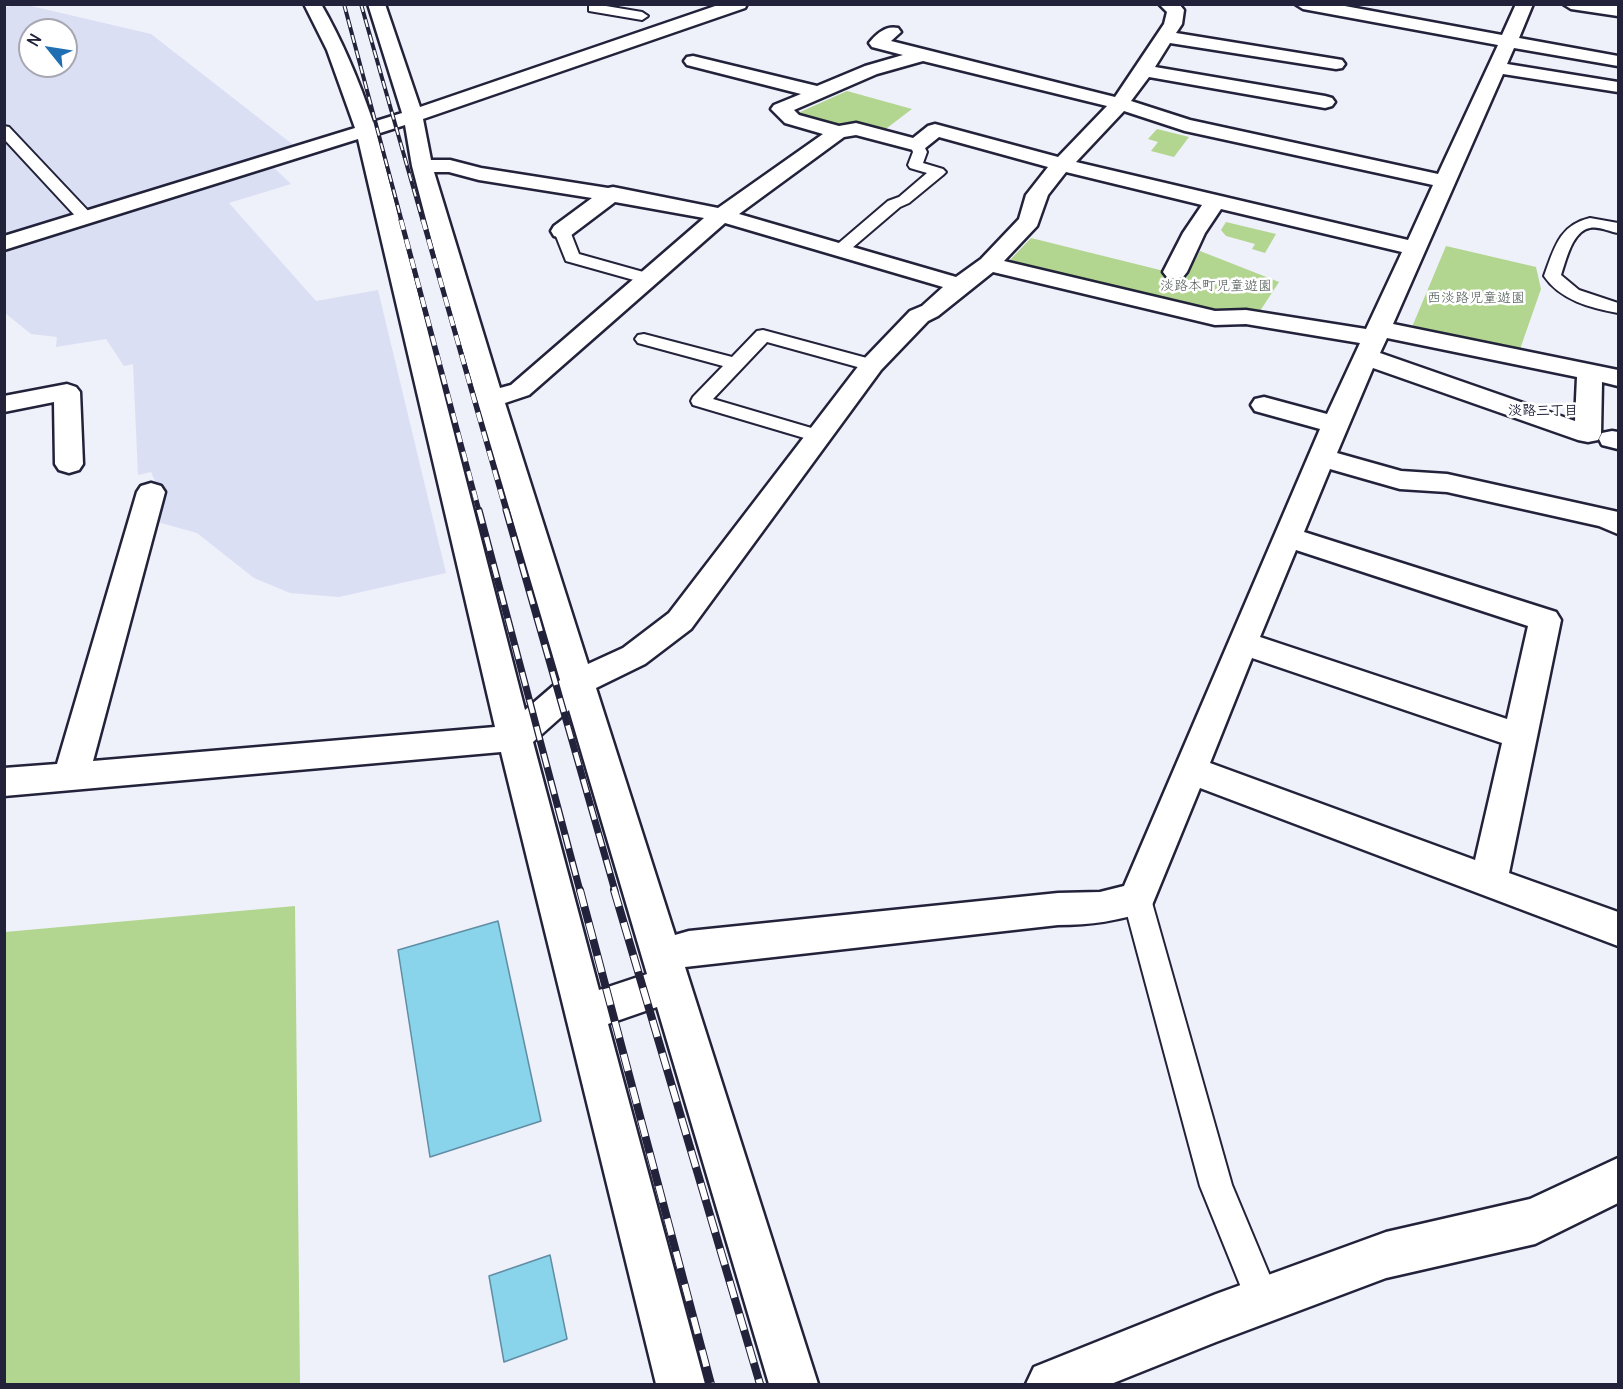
<!DOCTYPE html>
<html>
<head>
<meta charset="utf-8">
<style>
	body { margin:0 }
	#map { position:relative; width:1623px; height:1389px; overflow:hidden; background:#eef0fa; font-family:Delius,sans-serif }
	canvas { display:block }
	.frame { position:absolute; inset:0; border:6px solid #22223b; pointer-events:none }
	.north { position:absolute; left:18px; top:18px; width:60px; height:60px; box-sizing:border-box; background:#fff; border:2px solid #a7a7b1; border-radius:50%; rotate:300deg; font-size:16px; font-weight:700; line-height:24px; text-align:center; color:#22223b }
	.north::after { content:''; display:block; margin:auto; width:21px; height:27px; background:#1f6fb2; clip-path:polygon(50% 0,100% 100%,50% 72%,0 100%) }
</style>
</head>
<body>
<div id="map">
<canvas width="1623" height="1389"></canvas>
<div class="frame"></div>
<div class="north">N</div>
</div>
<script>
const ctx = document.querySelector('canvas').getContext('2d');
ctx.lineJoin = 'round';
function paint(path, color) {
  ctx.fillStyle = color;
  ctx.fill(path, 'evenodd');
}
function trace(path, color, width, dash) {
  ctx.strokeStyle = color;
  ctx.lineWidth = width;
  ctx.lineCap = dash ? 'butt' : 'round';
  ctx.setLineDash(dash || []);
  ctx.stroke(path);
}
function write(font, color, halo, rows, align = 'center') {
  ctx.font = font + ' Delius,"Klee One",sans-serif';
  ctx.lineWidth = 5;
  ctx.setLineDash([]);
  ctx.textBaseline = 'middle';
  ctx.strokeStyle = halo;
  ctx.fillStyle = color;
  for (const [text, x, y, turn = 0] of rows) {
    ctx.save();
    ctx.translate(x, y);
    ctx.rotate((+turn || 0) * Math.PI / 180);
    ctx.textAlign = isNaN(turn) ? turn : align;
    if (halo) ctx.strokeText(text, 0, 0);
    ctx.fillText(text, 0, 0);
    ctx.restore();
  }
}
const built = new Path2D(`
	M14,5h13l124,29 145,113 -291,89 -1,-228zM30,30h36v36h-36z
	M273,167l18,17 -62,19 87,98 62,-11 68,283 -107,24 -49,-4 -36,-15 -57,-45 -43,-12 6,-29 -9,-20 -13,3 -5,-111 -9,2 -18,-27 -50,8 1,-10 -26,-3 -26,-21v-63z`);
const green = new Path2D(`
	M847,91l65,18 -29,22 -24,-7 -23,1 -36,-7 -2,-5z
	M1157,129l32,8 -15,20 -23,-6 7,-9 -10,-3z
	M1226,222l50,12 -11,19 -13,-4 3,-5 -29,-8 -5,-6z
	M1031,238l133,33 21,8 15,-28 79,31 -21,32 -34,1 -202,-46 -13,-8z
	M1446,246l90,21 5,22 -22,63 -104,-22 -3,-3z
	M295,906l5,478h-295v-452z`);
const water = new Path2D(`
	M498,921l43,200 -111,36 -32,-207z
	M550,1255l17,84 -63,23 -15,-86z`);
const lane = new Path2D(`
	M594,4l48,8 6,4 -6,4 -53,-9v-6z
	M4,126l5,1 83,88 2,3 -2,3h-12l-76,-82z
	M917,141l5,1 5,10 -4,11 20,6 3,3 -3,3 -34,28 -9,4 -55,47h-12l-2,-3 2,-3 55,-47 11,-4 28,-24 -17,-5 -2,-3 5,-13 -3,-7z
	M1590,218l28,5v10c-8,-1 -19,-7 -28,-5 -18,3 -24,33 -29,47l18,15 39,13v10c-27,-5 -58,-13 -74,-37 10,-27 15,-51 46,-58z
	M562,226l8,5 9,23 75,21 2,4 -8,5 -82,-23 -12,-30z
	M763,330l115,31 3,4 -3,4 -6,2 -105,-29 -54,57 112,33 3,4 -3,4h-14l-118,-35 -2,-4 2,-4 30,-31 -85,-23 -3,-4 3,-4 6,-1 88,23 25,-26z
	M1137,887l10,4 4,8 81,286 48,115 -5,12 -12,5 -12,-5 -51,-126 -77,-287 4,-8z`);
const street = new Path2D(`
	M304,4h17c22,38 38,77 52,118l29,-9 -34,-109h17l35,103 301,-103h26l-2,4 -322,111 8,41h19l31,8 127,20 5,-1 105,21 105,-74 -38,-11 -14,-14 3,-4 27,-11 -114,-29 -3,-4 3,-4 6,-1 124,30 48,-20 38,-11 -31,-8 -3,-4c7,-9 17,-18 29,-15l3,4 -10,9 224,56 49,-73 3,-12 -8,-8h20l5,6 -2,14 -6,9 160,26 6,1 3,4 -3,4 -6,1 -166,-26 -15,24 170,29 7,2 3,4 -3,4 -7,2 -176,-31 -18,24 59,19 248,54 60,-129 -195,-36 -8,-5h39l168,31 14,-31h17l-14,34 99,18v10l-104,-18 -7,16 111,18v10l-115,-18 -110,250 225,46v16l-16,-4 -1,52 -3,6 -10,2 -10,-2 -205,-72 -36,85 64,18 46,3 171,38v22l-19,-8 -152,-34 -47,-3 -70,-20 -26,63 252,80 5,8 -52,253 109,39v34l-418,-158 -50,122c-31,11 -59,15 -92,15l-373,42 133,417h-49l-112,-377 -49,17 97,360h-49l-155,-632 -497,44v-28l53,-4 80,-272 4,-6 10,-3 10,3 4,6 -72,269 402,-34 -137,-588 -354,111v-14l351,-108 -28,-78zM923,61l184,45 -49,51 -123,-33 -7,2 -15,12 -57,-15 -17,3 -40,-11 -5,-5 83,-36zM1124,111l61,20 248,54 -25,55 -332,-78zM405,125l7,41 30,114 118,400 -35,30 -148,-576zM856,135l61,16 7,-2 15,-12 109,30 -22,28 -7,24 -38,40 -25,18 -217,-63 105,-77zM434,172h15l30,8 113,18 -38,28 -3,5 3,5 8,2 8,-2 45,-34 89,16 -193,167 -11,3zM1066,172l136,33 -19,28 -20,39 4,5 8,2 8,-2 4,-5 18,-39 16,-24 181,43 -36,77 -120,-19 -31,1 -211,-50 33,-35 11,-31zM725,223l218,64 -21,19 -12,5 -47,49 -194,253 -46,35 -35,16 -83,-261 24,-8zM993,272l222,53 31,-1 114,19 -33,71 -63,-17 -9,2 -4,6 4,6 65,18 -196,457 -24,6 -42,1 -369,38 -14,4 -79,-247 49,-24 46,-35 190,-259 47,-49 10,-5zM1387,338l190,39 -2,44 -195,-68zM1296,550l232,76 -21,93 -247,-82zM1252,658l250,85 -27,117 -265,-97zM569,710l78,264 -48,16 -66,-248z
	M1563,4l55,2v10l-47,-7z
	M67,384l9,3 4,5 3,72 -4,6 -10,3 -10,-3 -4,-6 -1,-62 -50,10v-16z
	M1612,431l6,1v17l-16,-4 -3,-6 3,-6z
	M1618,1158v45l-83,41 -149,34 -170,64 -105,42h-85l8,-17 182,-73 170,-62 144,-33z`);
const railFar3 = new Path2D(`
	M344,4l58,218
	M361,4l62,218`);
const railFar2 = new Path2D(`
	M401,220l78,291
	M423,220l83,291`);
const railFar1 = new Path2D(`
	M479,510l101,381
	M506,510l109,381`);
const rail = new Path2D(`
	M580,890l131,494
	M614,890l146,494`);
const farParknames = [
	["淡路本町児童遊園",1216,286],
	["西淡路児童遊園",1476,298]
];
const farNeighbourhoodnames = [
	["淡路三丁目",1543,411]
];
paint(built, '#dadff4');
paint(green, '#b2d590');
paint(water, '#89d4ea');
trace(water, '#608da4', 1.5);
trace(lane, '#22223b', 4);
trace(street, '#22223b', 5);
paint(lane, '#fff');
paint(street, '#fff');
trace(railFar3, '#22223b', 4);
trace(railFar2, '#22223b', 5);
trace(railFar1, '#22223b', 7);
trace(rail, '#22223b', 8);
trace(railFar3, '#fff', 2, [8]);
trace(railFar2, '#fff', 4, [10]);
trace(railFar1, '#fff', 4.5, [14]);
trace(rail, '#fff', 6, [17]);
write('14px', '#4d5854', '#fff', farParknames);
write('bold 14px', '#22223b', '#fff', farNeighbourhoodnames);
</script>
</body>
</html>
